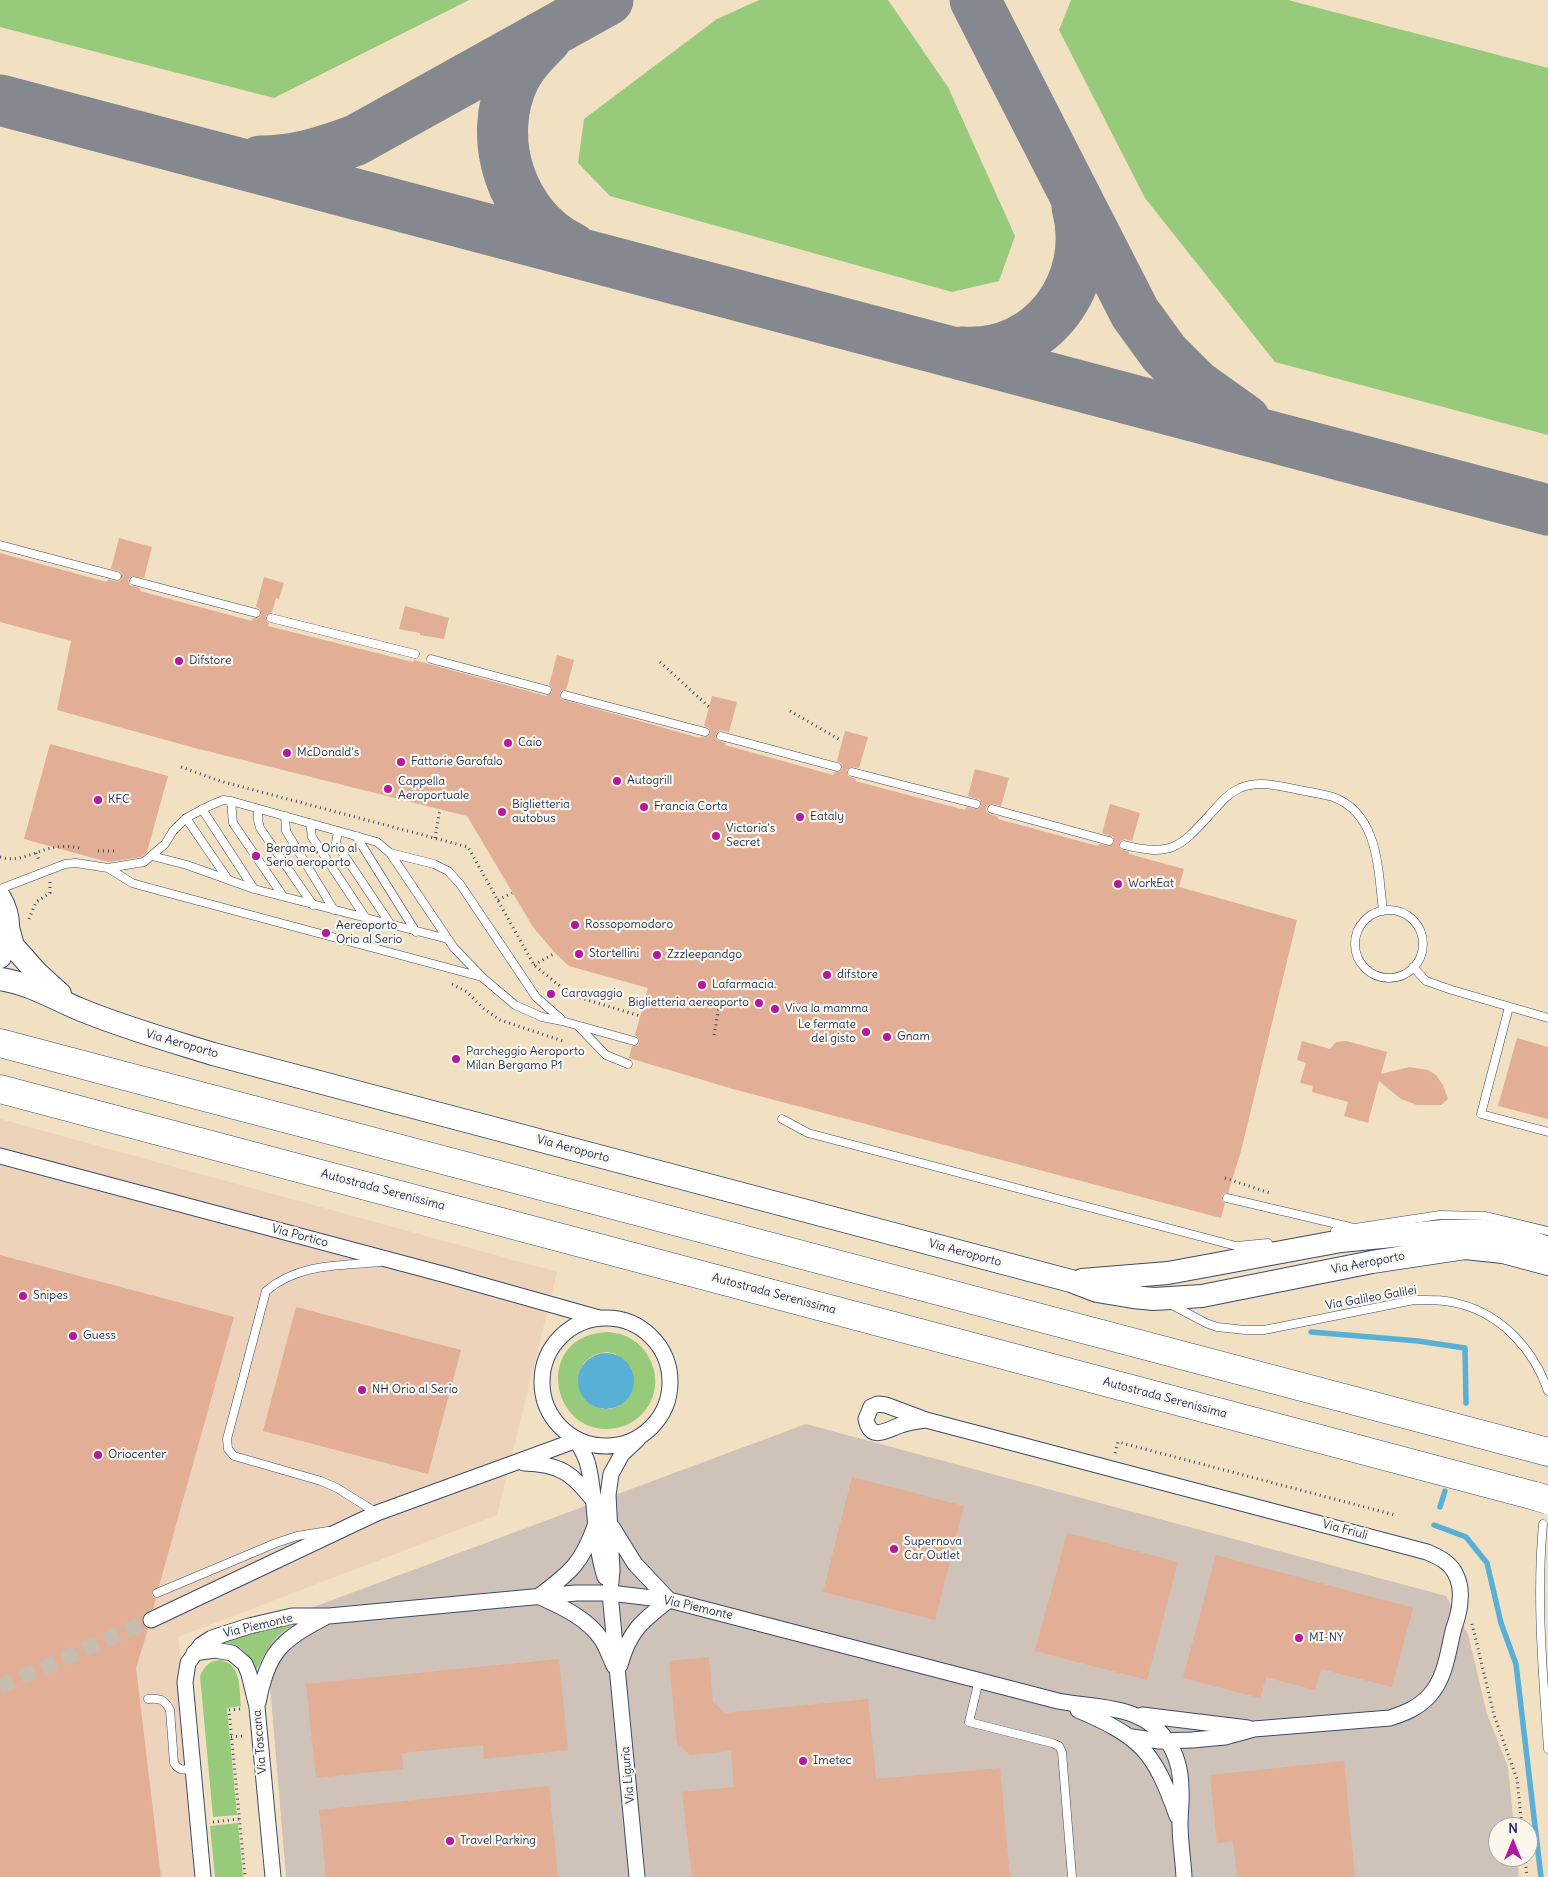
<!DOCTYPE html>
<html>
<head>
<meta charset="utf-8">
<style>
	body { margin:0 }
	#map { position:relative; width:1548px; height:1877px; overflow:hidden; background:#f1e0c2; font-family:Delius,sans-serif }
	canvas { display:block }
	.north { position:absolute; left:1488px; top:1817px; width:50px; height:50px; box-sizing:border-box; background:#fbf7ec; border:1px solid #a1a7b3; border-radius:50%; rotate:0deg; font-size:14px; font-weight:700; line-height:20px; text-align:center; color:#1b2f5e }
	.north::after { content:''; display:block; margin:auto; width:18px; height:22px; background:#b5179e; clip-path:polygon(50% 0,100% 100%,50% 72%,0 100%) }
</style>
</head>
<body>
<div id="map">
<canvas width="1548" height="1877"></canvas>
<div class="north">N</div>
</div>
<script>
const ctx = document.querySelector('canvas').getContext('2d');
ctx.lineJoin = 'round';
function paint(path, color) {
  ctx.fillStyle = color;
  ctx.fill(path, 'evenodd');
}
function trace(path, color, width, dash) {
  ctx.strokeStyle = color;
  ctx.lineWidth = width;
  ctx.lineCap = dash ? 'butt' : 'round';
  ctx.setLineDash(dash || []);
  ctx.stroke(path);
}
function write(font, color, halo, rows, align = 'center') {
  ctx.font = font + ' Delius,sans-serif';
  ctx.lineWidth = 4.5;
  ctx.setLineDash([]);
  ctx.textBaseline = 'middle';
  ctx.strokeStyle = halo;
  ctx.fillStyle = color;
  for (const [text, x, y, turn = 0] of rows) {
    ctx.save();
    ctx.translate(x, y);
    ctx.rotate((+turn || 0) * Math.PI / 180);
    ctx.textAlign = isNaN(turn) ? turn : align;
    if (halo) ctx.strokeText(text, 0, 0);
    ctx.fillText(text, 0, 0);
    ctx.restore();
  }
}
const built = new Path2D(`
	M0,1119l557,153 -60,243 -319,122 28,240h-206z`);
const industrial = new Path2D(`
	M806,1424l640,172 22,38 19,80 21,53 6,60h-16v30h19l2,20h-1233l-21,-252z`);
const green = new Path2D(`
	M0,0h469l-195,98 -274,-71z
	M759,0h129l60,87 67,149 -16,45 -47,11 -342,-96 -32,-33 6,-44 133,-100z
	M1071,0h217l260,68v367l-273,-73 -130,-164 -86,-168z
	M608,1332c5,1 11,1 15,3 26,9 40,41 28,66 -5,11 -16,21 -27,25 -66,21 -93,-76 -31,-92 5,-1 10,-2 15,-2zM607,1352l9,2 3,52 -9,3h-9l-18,-45c7,-8 13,-11 24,-12z
	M289,1625l1,2c-19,9 -24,27 -34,43 -11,-17 -11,-24 -33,-28l-1,-4z
	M220,1660c22,4 19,29 21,46l-14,2 10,107 -24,2 -13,-141c4,-10 10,-15 20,-16z
	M238,1823l5,54h-28l-5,-51z`);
const water = new Path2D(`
	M578 1381a28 28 0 1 1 56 0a28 28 0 1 1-56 0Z`);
const stream = new Path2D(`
	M1311,1332l107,9 47,7 1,55
	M1440,1507l5,-16
	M1434,1525l32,12 21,26 14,60 15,41 25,213`);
const taxiway = new Path2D(`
	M975,0l160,313 29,40 32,32 49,35
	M546,39c-12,12 -23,23 -31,38 -30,61 -4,141 57,171
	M0,100l1548,410
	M260,161c34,0 64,-9 96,-21l252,-140
	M962,352c80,6 135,-70 115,-145`);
const building = new Path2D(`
	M119,538l33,9 -8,31 -12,-2 -4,4 2,5 11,4 -1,2 112,30 1,-3h5l3,-3 -1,-6 -4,-2 8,-30 20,6 -5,16 -3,-1 -4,14 -6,4v4l3,3 -1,3 145,36 1,-2 132,36 6,-4v-4l-3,-3 8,-30 17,5 -8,30h-3l-3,3 1,6 139,39 1,-1h6l3,-3 -1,-6 -5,-2 8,-30 25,6 -8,30 -9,-2 -4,4 1,6 9,3 -1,2 108,30 1,-3h5l3,-3 -1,-6 -4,-2 8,-30 23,6 -9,31 -8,-1 -4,3 1,6 8,3 -1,2 110,29 1,-3 11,2 4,-3 -1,-6 -12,-4 7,-27 34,9 -8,28 -8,-2 -5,1 -2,5 2,3 10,4v2l100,27 1,-2 11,2 4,-3 -1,-6 -11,-4 8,-29 30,9 -8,28 -7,-2 -5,2 -1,5 2,3 8,3v2l55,15 -5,18 118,33 -56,231 -13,42h-3l-3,3v4l3,3 -4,15 -488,-129 -104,-31 3,-12 6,-1 1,-3 -1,-5 -3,-2 13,-47 -79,-22 -14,-13 -22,-26 -66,-111 -272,-68 -138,-38 14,-69 -71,-19v-69l107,29 1,-3 10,3 3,-2 1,-6 -3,-3 -8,-2z
	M405,606l44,12 -5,21 -24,-4v-2l-21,-4z
	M50,744l118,32 -21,76 -5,5 -34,5 -84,-23z
	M1517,1038l31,9v72l-50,-13z
	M1302,1041l28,8 6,-7 10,-1 41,11 -6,22 28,-7 19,3 8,5 7,10 5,14 -7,6h-24l-16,-6 -22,-18 -11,42 -24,-7 4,-14 -36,-10 1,-6 -13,-3 6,-20 -9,-3z
	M0,1255l234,62 -75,269 -7,6v4l4,2 -3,11 -9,5 -2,5 1,5 5,5 -12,39 25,209h-161z
	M296,1307l165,43 -33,124 -165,-43z
	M852,1477l112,29 -29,114 -112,-28z
	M1067,1533l111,29 -31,118 -112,-29z
	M1216,1555l197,53 -21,79 -71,-18 -6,21 -49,-13 -6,21 -77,-20z
	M709,1657l4,45 12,11 143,-14 8,80 124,-11 10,109h-318l-10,-85 52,-5 -3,-36 -41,4 -13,-12 -8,-82z
	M559,1659l9,91 -84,9 -1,-14 -81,8 1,16 -87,9 -10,-94z
	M1344,1761l11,116h-118l-4,-36 -16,2 -7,-68z
	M549,1786l9,91h-232l-7,-67z`);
const minorTunnel = new Path2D(`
	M0,1687l151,-67`);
const path = new Path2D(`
	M660,662l49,45
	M790,711l52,30
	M181,767l39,14 248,66 66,118 37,30 69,21
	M435,838l5,-29
	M98,851h19
	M36,853l3,7
	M0,857c18,6 34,-5 51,-9 9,-2 19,-2 29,0
	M498,900l14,-7
	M29,919l7,-17 14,-9v-11
	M534,965l21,-12
	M452,984l15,8 17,17 16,11 66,22
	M714,1035l5,-28
	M1225,1178l45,15
	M1115,1453l3,-11 277,73
	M1472,1624l22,91 23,64 5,48
	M240,1709l-11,1 16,167
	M231,1737l13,-1
	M213,1822l26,-3
	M1525,1857l2,20`);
const service = new Path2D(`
	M0,545l117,31
	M134,581l122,32
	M271,618l144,36
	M431,659l116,31
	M565,695l140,37
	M721,736l116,31
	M852,772l124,32
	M231,801l2,22 50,73
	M202,809l52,80
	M258,809v11l2,8 53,77
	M992,809l117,32
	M285,816l1,15 48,79
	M186,818l41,60
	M310,823l2,14 53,80
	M338,831l-2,12 55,82
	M356,836l60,96
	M1124,845c50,13 58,0 90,-35 8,-9 15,-17 26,-22 19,-8 40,-2 59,2 11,2 23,4 34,7 46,17 45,73 50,114
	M390,853l44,11 14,7 12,13 76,113 25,22
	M152,856l35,9 67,24 194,50
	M108,868l24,15 14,4 336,90
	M0,889l65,-25 11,-1 32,5 36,-6 21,-18 8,-13 13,-13 23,-12 14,-6 8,1 146,41 13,11 64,95 29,30 32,27 27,12 20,4 72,20
	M1355 944a34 34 0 1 1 68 0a34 34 0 1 1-68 0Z
	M1413,967l13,14 26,9 96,28
	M1509,1007l-28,107 67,18
	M578,1026l28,29 22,9
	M782,1119l26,14 428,113 32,-3
	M1227,1198l123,29
	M1335,1231l105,-16 45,1 63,15
	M1170,1304l36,19 11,4 28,3h19l150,-30c15,0 31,-1 46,4 42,11 74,46 88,87
	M377,1513l-40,-25 -16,-7 -87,-25 -6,-7 -1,-10 39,-148c33,-28 72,-25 114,-29
	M1543,1524c-7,75 0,150 5,225
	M157,1593l119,-50 21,-7 31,-5
	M979,1680l-10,42 83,21 7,3 3,6 10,125
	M148,1699c12,-1 16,0 22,11l4,53c5,8 10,7 18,6`);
const minor = new Path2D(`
	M0,1156l446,119 153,43
	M542 1382a64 64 0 1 1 128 0a64 64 0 1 1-128 0Z
	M878,1404l8,1 40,15c-9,1 -17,2 -25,5 -13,4 -30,18 -35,-6l5,-12z
	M926,1420l501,132c12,5 24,11 29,23 4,8 5,17 4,26 0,10 -4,21 -7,30 -5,22 -8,48 -24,65 -11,12 -24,17 -39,22l-136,11 -29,8 -33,3 -33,1 -27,-4
	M577,1440c3,8 9,16 11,25 9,36 5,76 17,112
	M524,1463c36,1 48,10 70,38
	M612,1527l23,37 34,36
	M539,1596c31,-23 43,-33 56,-70
	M540,1597c23,10 48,22 62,43 5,8 8,17 12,26
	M151,1620l226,-107 200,-73
	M194,1653l21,-3 17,3 13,11 4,10 8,33 16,170
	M620,1665c9,-34 22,-44 49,-65
	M258,1703c9,-49 22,-63 66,-85
	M1078,1710c63,27 76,41 99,106
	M1142,1715l106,13
	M203,1877l-18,-195 3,-19 13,-18 11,-7 37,-12 43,-10h37l247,-23h34l59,7 389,101c21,4 44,5 64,10 39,10 59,39 59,79 1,11 -1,22 -1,34 0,17 3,35 4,53
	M637,1877l-27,-284 2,-23 -4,-75 3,-21 11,-20 16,-15`);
const secondary = new Path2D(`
	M0,898c11,19 11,40 0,59
	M9,931l4,15 25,28 22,20
	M0,979c28,4 53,19 79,30 43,18 89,31 134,45l858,227 26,10 36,6 21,2 48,-3 170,-34 93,-14 38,4 45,12
	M1082,1280l86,-7 173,-32 102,-10h41l41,9 23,8`);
const motorway = new Path2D(`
	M0,1043l1548,409
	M0,1089l1535,407`);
const motorwayBridge = new Path2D(`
	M1535,1496l13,4`);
const markers = [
	[179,661,5,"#b5179e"],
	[508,743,5,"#b5179e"],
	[287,753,5,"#b5179e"],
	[401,762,5,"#b5179e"],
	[617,781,5,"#b5179e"],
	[388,789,5,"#b5179e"],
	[98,800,5,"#b5179e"],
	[644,807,5,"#b5179e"],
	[502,812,5,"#b5179e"],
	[800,817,5,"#b5179e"],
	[716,836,5,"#b5179e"],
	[256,856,5,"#b5179e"],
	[1118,884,5,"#b5179e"],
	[575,925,5,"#b5179e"],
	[326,933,5,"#b5179e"],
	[579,954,5,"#b5179e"],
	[657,955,5,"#b5179e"],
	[827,975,5,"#b5179e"],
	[702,985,5,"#b5179e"],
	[551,994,5,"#b5179e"],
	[759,1003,5,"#b5179e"],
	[775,1009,5,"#b5179e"],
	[866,1032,5,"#b5179e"],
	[887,1037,5,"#b5179e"],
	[456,1059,5,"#b5179e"],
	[23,1296,5,"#b5179e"],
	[73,1336,5,"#b5179e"],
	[362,1390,5,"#b5179e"],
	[98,1455,5,"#b5179e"],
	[894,1549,5,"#b5179e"],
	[1299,1638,5,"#b5179e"],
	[803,1761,5,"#b5179e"],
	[450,1841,5,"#b5179e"]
];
const poiNames = [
	["Difstore",189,661],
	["Caio",518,743],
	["McDonald's",297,753],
	["Fattorie Garofalo",411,762],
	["Autogrill",627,781],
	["Cappella",398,782],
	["Aeroportuale",398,796],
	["KFC",108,800],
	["Biglietteria",512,805],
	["autobus",512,819],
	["Francia Corta",654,807],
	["Eataly",810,817],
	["Victoria's",726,829],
	["Secret",726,843],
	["Bergamo, Orio al",266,849],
	["Serio aeroporto",266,863],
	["WorkEat",1128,884],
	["Rossopomodoro",585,925],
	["Aereoporto",336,926],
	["Orio al Serio",336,940],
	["Stortellini",589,954],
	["Zzzleepandgo",667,955],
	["difstore",837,975],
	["Lafarmacia.",712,985],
	["Caravaggio",561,994],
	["Biglietteria aereoporto",749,1003,"right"],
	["Viva la mamma",785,1009],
	["Le fermate",856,1025,"right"],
	["del gisto",856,1039,"right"],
	["Gnam",897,1037],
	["Parcheggio Aeroporto",466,1052],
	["Milan Bergamo P1",466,1066],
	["Snipes",33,1296],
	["Guess",83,1336],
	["NH Orio al Serio",372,1390],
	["Oriocenter",108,1455],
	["Supernova",904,1542],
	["Car Outlet",904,1556],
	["MI-NY",1309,1638],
	["Imetec",813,1761],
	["Travel Parking",460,1841]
];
const streetNames = [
	["Via Aeroporto",182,1044,16],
	["Via Aeroporto",573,1149,15],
	["Autostrada Serenissima",383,1190,15],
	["Via Portico",300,1236,15],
	["Via Aeroporto",965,1253,15],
	["Via Aeroporto",1368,1263,-11],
	["Autostrada Serenissima",774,1294,15],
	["Via Galileo Galilei",1371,1298,-10],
	["Autostrada Serenissima",1165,1398,15],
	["Via Friuli",1345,1530,15],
	["Via Piemonte",698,1608,13],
	["Via Piemonte",258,1626,-13],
	["Via Toscana",260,1742,-95],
	["Via Liguria",628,1775,-95]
];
paint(built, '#ecd3ba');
paint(industrial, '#cec2b9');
paint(green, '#98ca7b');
paint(water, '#59b0d6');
trace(stream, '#59b0d6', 5.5);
trace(taxiway, '#868890', 51);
paint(building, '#e2ae96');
trace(minorTunnel, '#c6bdae', 15, [15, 8]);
trace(service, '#3b4a6d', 9);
trace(minor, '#3b4a6d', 17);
trace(secondary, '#3b4a6d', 24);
trace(motorway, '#3b4a6d', 29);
trace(path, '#3b4a6d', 3, [1, 4]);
trace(service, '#fff', 8);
trace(minor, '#fff', 15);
trace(secondary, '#fff', 22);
trace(motorway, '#fff', 28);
trace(motorwayBridge, '#3b4a6d', 29, []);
trace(motorwayBridge, '#fff', 28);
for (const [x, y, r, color] of markers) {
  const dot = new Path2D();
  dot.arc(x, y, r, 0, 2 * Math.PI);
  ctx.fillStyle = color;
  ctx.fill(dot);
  trace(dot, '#fbf7ec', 2);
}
write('12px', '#1b2f5e', '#fbf7ec', poiNames, 'left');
write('12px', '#1b2f5e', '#fbf7ec', streetNames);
</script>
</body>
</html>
